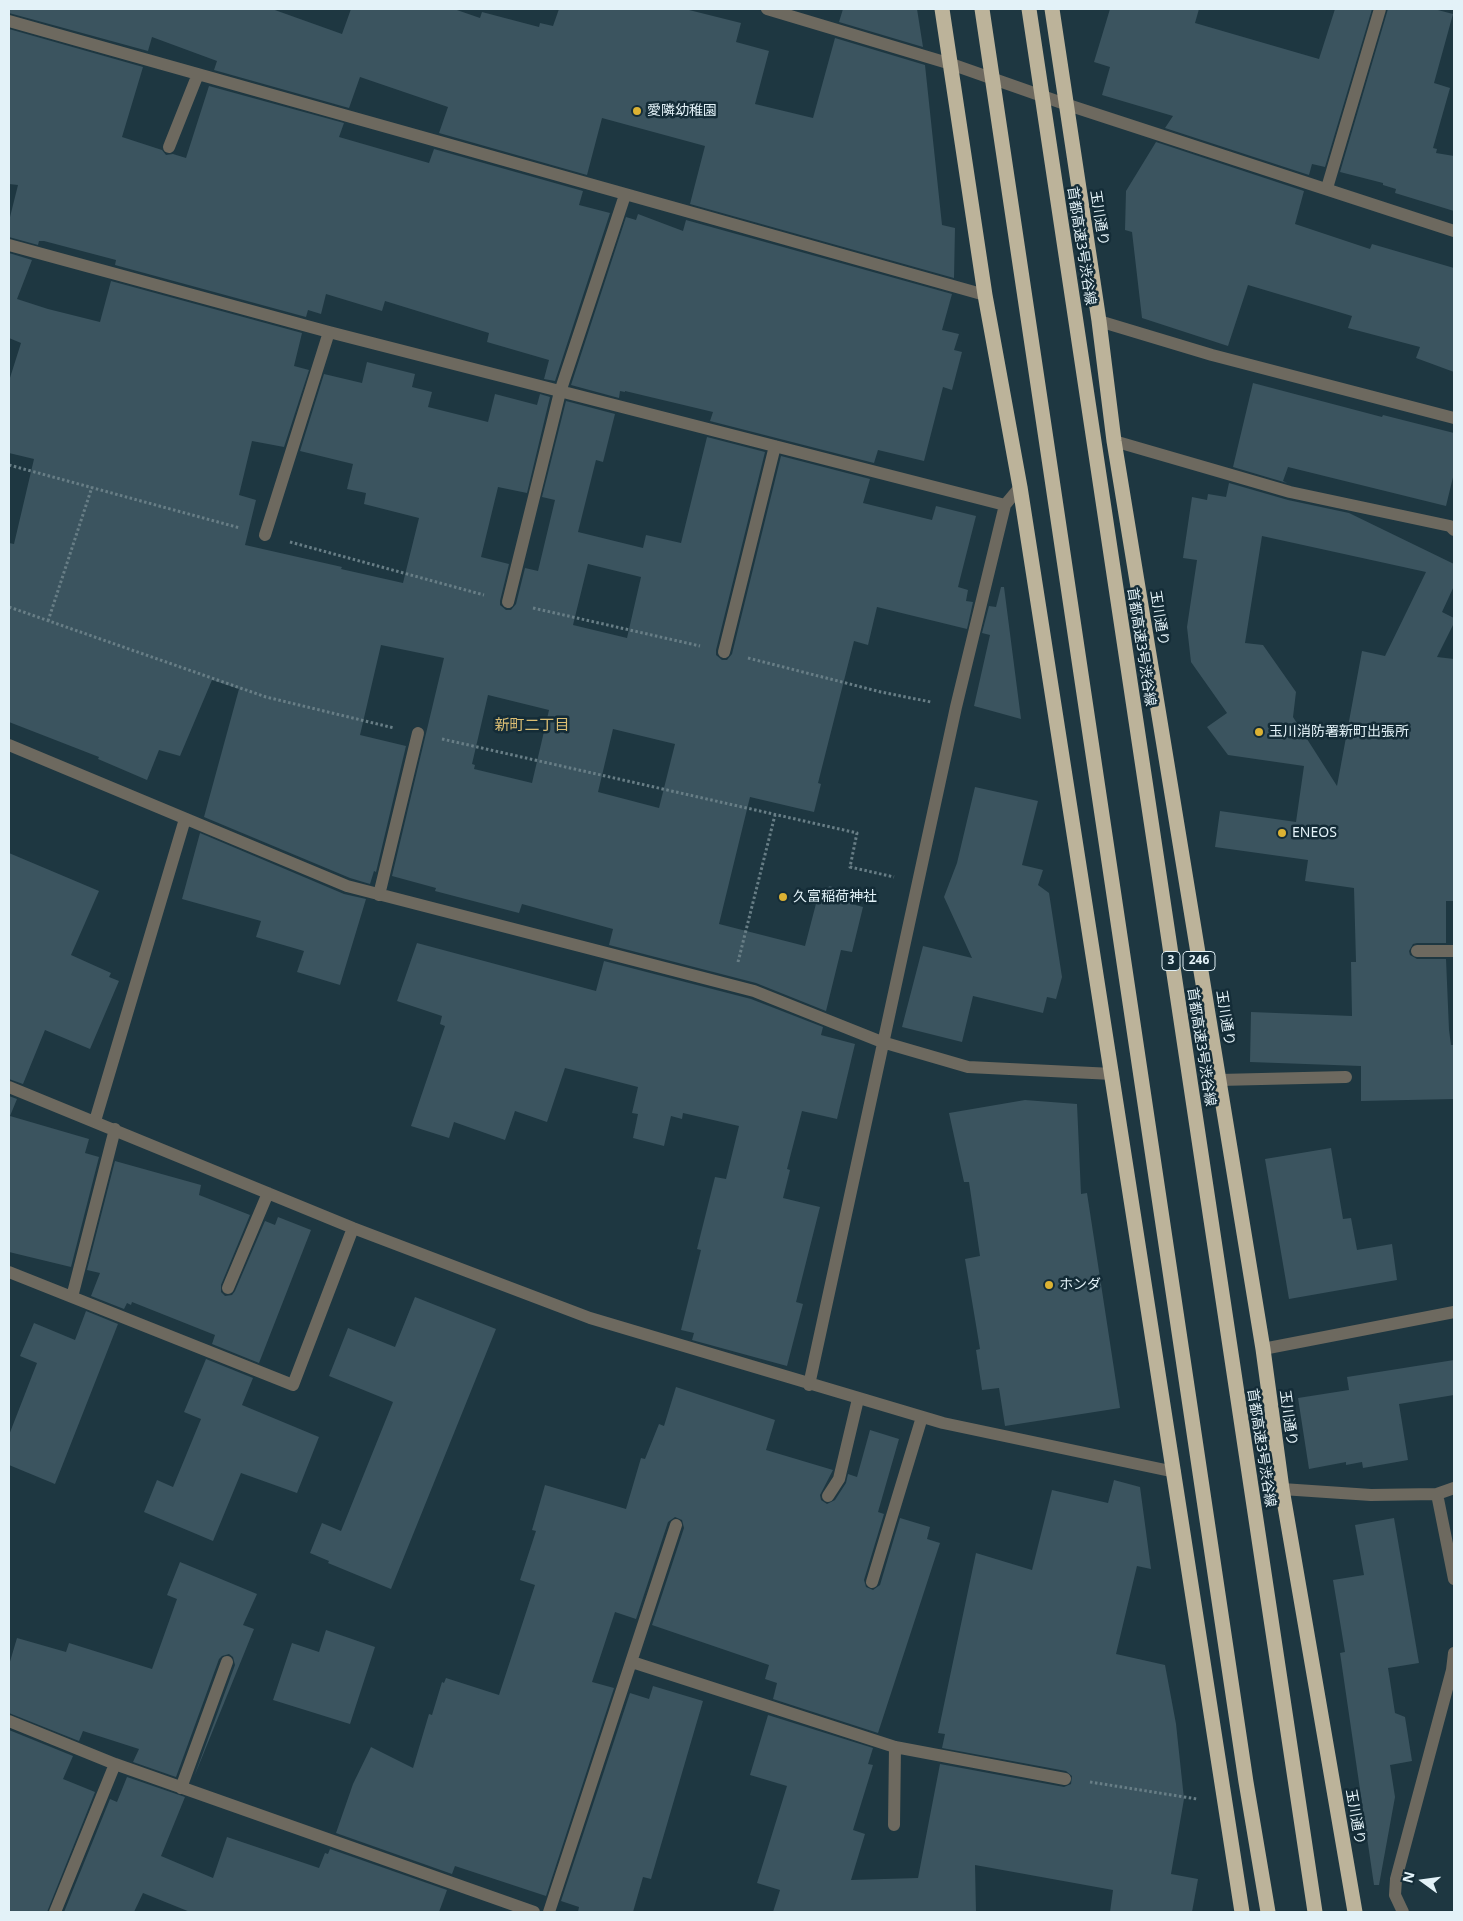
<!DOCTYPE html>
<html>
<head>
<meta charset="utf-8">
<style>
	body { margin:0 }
	#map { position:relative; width:1463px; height:1921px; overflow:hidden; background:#1e3741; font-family:"Noto Sans",sans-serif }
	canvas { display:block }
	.frame { position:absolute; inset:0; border:10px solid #e3f2f8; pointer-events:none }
	.north { position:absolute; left:1398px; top:1856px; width:50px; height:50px; -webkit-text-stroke:4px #142c37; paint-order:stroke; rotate:284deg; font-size:14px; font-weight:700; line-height:20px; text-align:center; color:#e3f2f8 }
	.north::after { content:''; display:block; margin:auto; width:18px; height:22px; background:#e3f2f8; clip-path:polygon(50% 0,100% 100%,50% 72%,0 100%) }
</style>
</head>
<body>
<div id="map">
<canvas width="1463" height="1921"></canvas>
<div class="frame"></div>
<div class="north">N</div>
</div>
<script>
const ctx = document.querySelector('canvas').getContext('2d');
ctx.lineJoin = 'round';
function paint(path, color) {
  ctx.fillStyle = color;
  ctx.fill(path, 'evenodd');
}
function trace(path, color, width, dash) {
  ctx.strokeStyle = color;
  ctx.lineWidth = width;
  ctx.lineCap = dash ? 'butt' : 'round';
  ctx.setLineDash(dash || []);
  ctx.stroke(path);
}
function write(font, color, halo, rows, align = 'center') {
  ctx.font = font + ' "Noto Sans","Noto Sans JP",sans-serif';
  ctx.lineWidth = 5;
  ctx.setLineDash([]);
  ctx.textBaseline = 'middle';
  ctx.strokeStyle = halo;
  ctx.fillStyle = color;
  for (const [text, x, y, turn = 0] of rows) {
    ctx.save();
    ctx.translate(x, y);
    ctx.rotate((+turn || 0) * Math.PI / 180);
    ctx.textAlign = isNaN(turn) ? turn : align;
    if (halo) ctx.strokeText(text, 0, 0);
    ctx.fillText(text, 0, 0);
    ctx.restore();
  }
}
const building = new Path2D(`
	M9,9h263l70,25 9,-25h103l26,9 2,-6 57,15 1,-4 13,3 6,-17h126l56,14 -5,19 33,9 -14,53 58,14 22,-80 90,27 17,160 13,3 -1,50 -264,-74 15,-58 -103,-28 -15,57 -148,-42 9,-26 -88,-30 -11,31 -135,-38 3,-9 -65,-24 -4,14 -139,-38z
	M843,9h74l6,38 -84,-25z
	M1110,9h89l-4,14 124,36 16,-50h37l-47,158 -13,-3 -3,11 -144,-47 8,-12 -71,-21 8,-28 -16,-5z
	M1388,9h46l19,5 -19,69 16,5 -17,60 4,1 -1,4 18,3v55l-59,-18 1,-4 -13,-4v-2l-43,-11z
	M9,29l134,38 -21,70 40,13 4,5 7,-1 13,4 23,-72 135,37 -5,14 90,26 5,-14 149,42 -4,14 31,8 -55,168 -11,-2 5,-19 -62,-18 2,-9 -104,-32 -3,10 -56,-17 -5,20 -13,-4 -2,7 -191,-52 1,-5 -72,-19h-5l-1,4 -29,-8v-16l9,-36 -9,-1z
	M1156,142l148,49 -9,33 75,25 2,-5 82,24v104l-38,-14 4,-11 -72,-19 4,-12 -104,-31 -20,61 -86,-28 -10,-86 -7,-2 1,-39z
	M638,214l45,17 3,-11 266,74 -10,36 17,4 -5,16 8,2 -10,38 -9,-3 -19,74 -46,-11 -4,13 -164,-42 3,-9 -88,-21v1l-5,-1 -1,7 -48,-13 55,-168 10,3z
	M9,253l23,7 -15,39 31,10 52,13 11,-41 191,52 -8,33 15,4 -25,77 -32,-6 -13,54 17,5 -11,45 97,22 -1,2 62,14 16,-65 -55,-14 2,-11 -19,-4 6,-25 -53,-13 24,-77 38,9 5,-21 48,12 -3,13 20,5 -4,15 60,15 7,-28 42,11 3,-11 10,3 -23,96 -29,-6 -17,70 28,7 -9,37v4l6,5h5l5,-6 9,-36 13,3 17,-71 -13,-3 24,-96 49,13 -12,48 -7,-2 -18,72 65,16 3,-13 35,8 26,-106 58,15 -49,198v5l6,5h5l5,-6 49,-198 89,23 -7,24 69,17 4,-14 40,10 -18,71 10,3 -2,11 7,1 -6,27 -90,-22 -9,38 -14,-4 -36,142 3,1 -7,28 -64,-15 -31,127 86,22 13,-50 8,2 3,-12 25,7 -2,11 11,3 -11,45 -11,-2 -15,61 -70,-28 -147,-38 4,-16 -91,-25 -3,9 -84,-22 1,-3 -44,-12 52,-218 -63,-13 -21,90 46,11 -30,126 -2,-1 -4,13 -20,-6 -146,-61 35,-128 -27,-9 -32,76 -21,-6 -12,30 -49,-21 1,-2 -90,-35v-179l5,1 20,-85 -25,-6v-72l12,-38 -12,-5zM588,564l53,13 -14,61 -54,-13zM488,695l61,15 -17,73 -58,-14 1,-4 -3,-1zM613,729l62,15 -16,64 -61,-16z
	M1253,383l129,34 1,-2 71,18v40l-8,33 -158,-39 -5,14 4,2 -54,-16z
	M1229,483l59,17 61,13 105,51v22l-12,26 12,6v5l-17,34 17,2v242h-8v42h-29l-4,1 -4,7 1,4 7,4h29l3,71 2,15h3v54l-93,2v-35l-111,-4 1,-50 101,4 -1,-54h5l-2,-74 -49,-7 3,-21 -93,-13 5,-36 76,11 8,-56 -76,-11 -21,-28 20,-14 -36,-51 -4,-35 10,-67 -14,-2 9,-61 15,3 1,-6 18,3zM1262,536l164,36 -41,84 -23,-5 -25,135 -44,-69 3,-25 -33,-47 -18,-2z
	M1001,587h3l17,132 -47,-13 16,-71 -8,-2 7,-27 7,1z
	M975,787l63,14 -16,64 21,5 -5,15 11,8 13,84 -6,22 -9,-2 -4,16 -70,-17 -11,46 -60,-15 21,-81 49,12 -28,-61 13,-34z
	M200,833l144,61 22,5 -26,86 -43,-13 7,-21 -48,-14 5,-16 -79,-22z
	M9,853l90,38 -28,64 40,18 -2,4 10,4 -29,68 -45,-19 -22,54 -14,-5z
	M417,943l179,48 8,-30 147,38 72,28 -2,8 34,9 -18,75 -35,-8 -15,58 3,1 -7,28 37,9 -24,95 7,2 -16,62 -95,-26 2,-7 -13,-3 20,-80 -4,-1 18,-72 11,2 13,-53 -56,-13 -1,6 -11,-3 -7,30 -31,-8 5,-24 -6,-1 6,-26 -73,-19 -18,54 -32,-11 -10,29 -51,-18 -5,16 -38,-12 34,-100 -5,-2 2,-8 -45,-15z
	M9,1096l8,3 -7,17 79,23 -4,14 14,4 -28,110 -62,-15z
	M1025,1100l52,4 4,90 6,-1 33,215 -115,18 -6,-38 -17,2 -6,-40 4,-1 -15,-90 15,-3 -11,-74h-5l-15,-69z
	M1331,1148l12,71 8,-1 6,32 35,-6 5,36 -108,19 -24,-140z
	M115,1161l86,24 -2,10 51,20 -29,70v7l4,4 7,-1 3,-4 30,-70 10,4 3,-8 33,13 -52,133 -47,-19 3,-9 -83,-33 -1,3 -4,-2 -3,6 -33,-13 9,-23 -13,-3z
	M415,1297l81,32 -105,260 -63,-26 1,-2 -19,-8 12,-30 19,8 52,-129 -64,-26 19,-48 47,19z
	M86,1311l32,13 -63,160 -46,-19v-30l28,-72 -17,-7 14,-33 41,17z
	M206,1359l47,19 -11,27 77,32 -22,56 -56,-20 -28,68 -69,-29 13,-32 16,7 28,-68 -17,-7z
	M1454,1360v35l-55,9 9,56 -45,8 -1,-6 -16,3v-3l-37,7 -11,-71 51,-8 -2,-13z
	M676,1387l99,33 -9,30 67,20 -13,25 1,5 6,4 8,-4 11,-17 2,-9 9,3 13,-47 29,9 -21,73 6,2 -20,66 2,7 7,3 7,-5 20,-67 30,9 -3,12 13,4 -62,190 -105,-34 4,-16 -12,-4 4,-14 -117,-40 32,-97 -2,-8 -7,-3 -7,5 -32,97 -21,-7 -23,70 22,6 -68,208 -91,-30 -3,8 -116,-41 17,-49 18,-37 42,21 16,-54 3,1 10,-33 2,1 2,-5 53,17 36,-110 -15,-5 16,-49 -4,-1 13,-45 81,24 15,-51 4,1 14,-35 5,2z
	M1114,1480l26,7 11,82 -14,-3 -21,88 49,11 11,59 8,75 -13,75 27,5 -6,33h-82l3,-22 -138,-25 1,47h-203l7,-22 -23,-7 30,-97 -37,-11 18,-60 105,33 -5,16 5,1 -20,65 12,4 -14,46 67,-2 22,-114 124,23 7,-3 1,-8 -6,-5 -124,-23 3,-14 -7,-1 38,-180 56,17 20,-80 56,13z
	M1394,1518l25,145 -31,5 7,45 10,4 7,44 -22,4 5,32 -16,88h-5l-34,-232 5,-1 -12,-72 31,-5 -9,-50z
	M180,1562l77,32 -14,31 11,4 -60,148 41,-112 -2,-8 -4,-3 -7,2 -3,3 -43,118 -43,-15 6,-13 -56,-18 -4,10 -70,-28v-48l8,-27 49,14 3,-9 83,26 25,-70 -10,-4z
	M326,1630l49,17 -25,77 -77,-24 19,-57 27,9z
	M653,1686l50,15 -52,178 -8,-2 -10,35h-55l1,-5 -18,-6 69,-208 19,6z
	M9,1730l64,26 -10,23 32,13 -48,120h-38z
	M127,1777l58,20 -24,59 52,22 14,-41 92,31 6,-15 3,1 2,-5 117,41 -8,22h-249l-47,-19 -9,19h-70l46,-113 7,3z`);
const path = new Path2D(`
	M9,465l231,63
	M290,542l194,53
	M9,607l257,90 128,31
	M533,608l167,38
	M48,621l44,-134
	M748,658l133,34 50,10
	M442,739l415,94 -7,34 44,10
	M738,962l37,-147
	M1090,1782l107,17`);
const minor = new Path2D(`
	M767,9l184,55 114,40 389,127
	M9,21l976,274
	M169,147l29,-73
	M1327,188l53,-179
	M9,245l320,87 676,173
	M1099,321l113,34 242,63
	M1114,441l176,51 160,34 4,4
	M265,535l64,-203
	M508,602l52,-210 65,-197
	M724,652l51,-206
	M9,745l338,141 407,105 128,51 86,25 145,7
	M379,895l39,-162
	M1417,951h37
	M1219,1080l127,-3
	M9,1087l344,141 237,90 353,105 232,49
	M95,1121l90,-302
	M9,1272l284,113 60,-157
	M228,1288l40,-95
	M72,1297l43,-168
	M1263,1349l191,-37
	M809,1385l147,-678 49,-202 15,-18
	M1282,1489l89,6 66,-1 17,85
	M1437,1494l17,-6
	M828,1496l11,-17 19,-80
	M872,1582l50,-165
	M632,1662l263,85 170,32
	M9,1721l106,43 419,148
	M181,1788l46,-126
	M894,1825l1,-78
	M55,1912l60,-148
	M549,1912l127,-387
	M1403,1912l-8,-17 1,-16 56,-209 2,-17`);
const highway = new Path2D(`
	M942,9l43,286 35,192 222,1425
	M1052,9l47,312 15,120 149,908 19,140 73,423`);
const highwayBridge = new Path2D(`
	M982,9l264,1773 22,130
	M1029,9l286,1903`);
const markers = [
	[637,111,5,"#dcb233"],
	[1259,732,5,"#dcb233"],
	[1282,833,5,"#dcb233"],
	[783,897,5,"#dcb233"],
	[1049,1285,5,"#dcb233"]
];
const shields = [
	[1171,961,18],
	[1199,961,32]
];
const shieldNames = [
	["3",1171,961],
	["246",1199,961]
];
const poiNames = [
	["愛隣幼稚園",647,111],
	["玉川消防署新町出張所",1269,732],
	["ENEOS",1292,833],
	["久富稲荷神社",793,897],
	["ホンダ",1059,1285]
];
const streetNames = [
	["玉川通り",1099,218,81],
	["首都高速3号渋谷線",1081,246,81],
	["玉川通り",1159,618,81],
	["首都高速3号渋谷線",1141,647,81],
	["玉川通り",1225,1018,81],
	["首都高速3号渋谷線",1201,1047,81],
	["玉川通り",1288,1418,82],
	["首都高速3号渋谷線",1261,1448,81],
	["玉川通り",1355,1817,80]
];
const neighbourhoodNames = [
	["新町二丁目",532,726]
];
paint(building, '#3b545f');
trace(path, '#687e86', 3, [2.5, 2.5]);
trace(minor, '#6d695f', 12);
trace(highway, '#bcb39a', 15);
trace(highwayBridge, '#bcb39a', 15);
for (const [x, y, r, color] of markers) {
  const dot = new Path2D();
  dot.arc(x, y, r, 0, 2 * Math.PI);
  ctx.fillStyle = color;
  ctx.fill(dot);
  trace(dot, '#142c37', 2);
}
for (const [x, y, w] of shields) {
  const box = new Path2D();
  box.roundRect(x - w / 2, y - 9.5, w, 19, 4);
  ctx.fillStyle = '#142c37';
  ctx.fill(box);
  trace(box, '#e3f2f8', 1);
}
write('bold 12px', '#e3f2f8', null, shieldNames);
write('14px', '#e3f2f8', '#142c37', poiNames, 'left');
write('14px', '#e3f2f8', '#142c37', streetNames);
write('15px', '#dbbe73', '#142c37', neighbourhoodNames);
</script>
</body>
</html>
